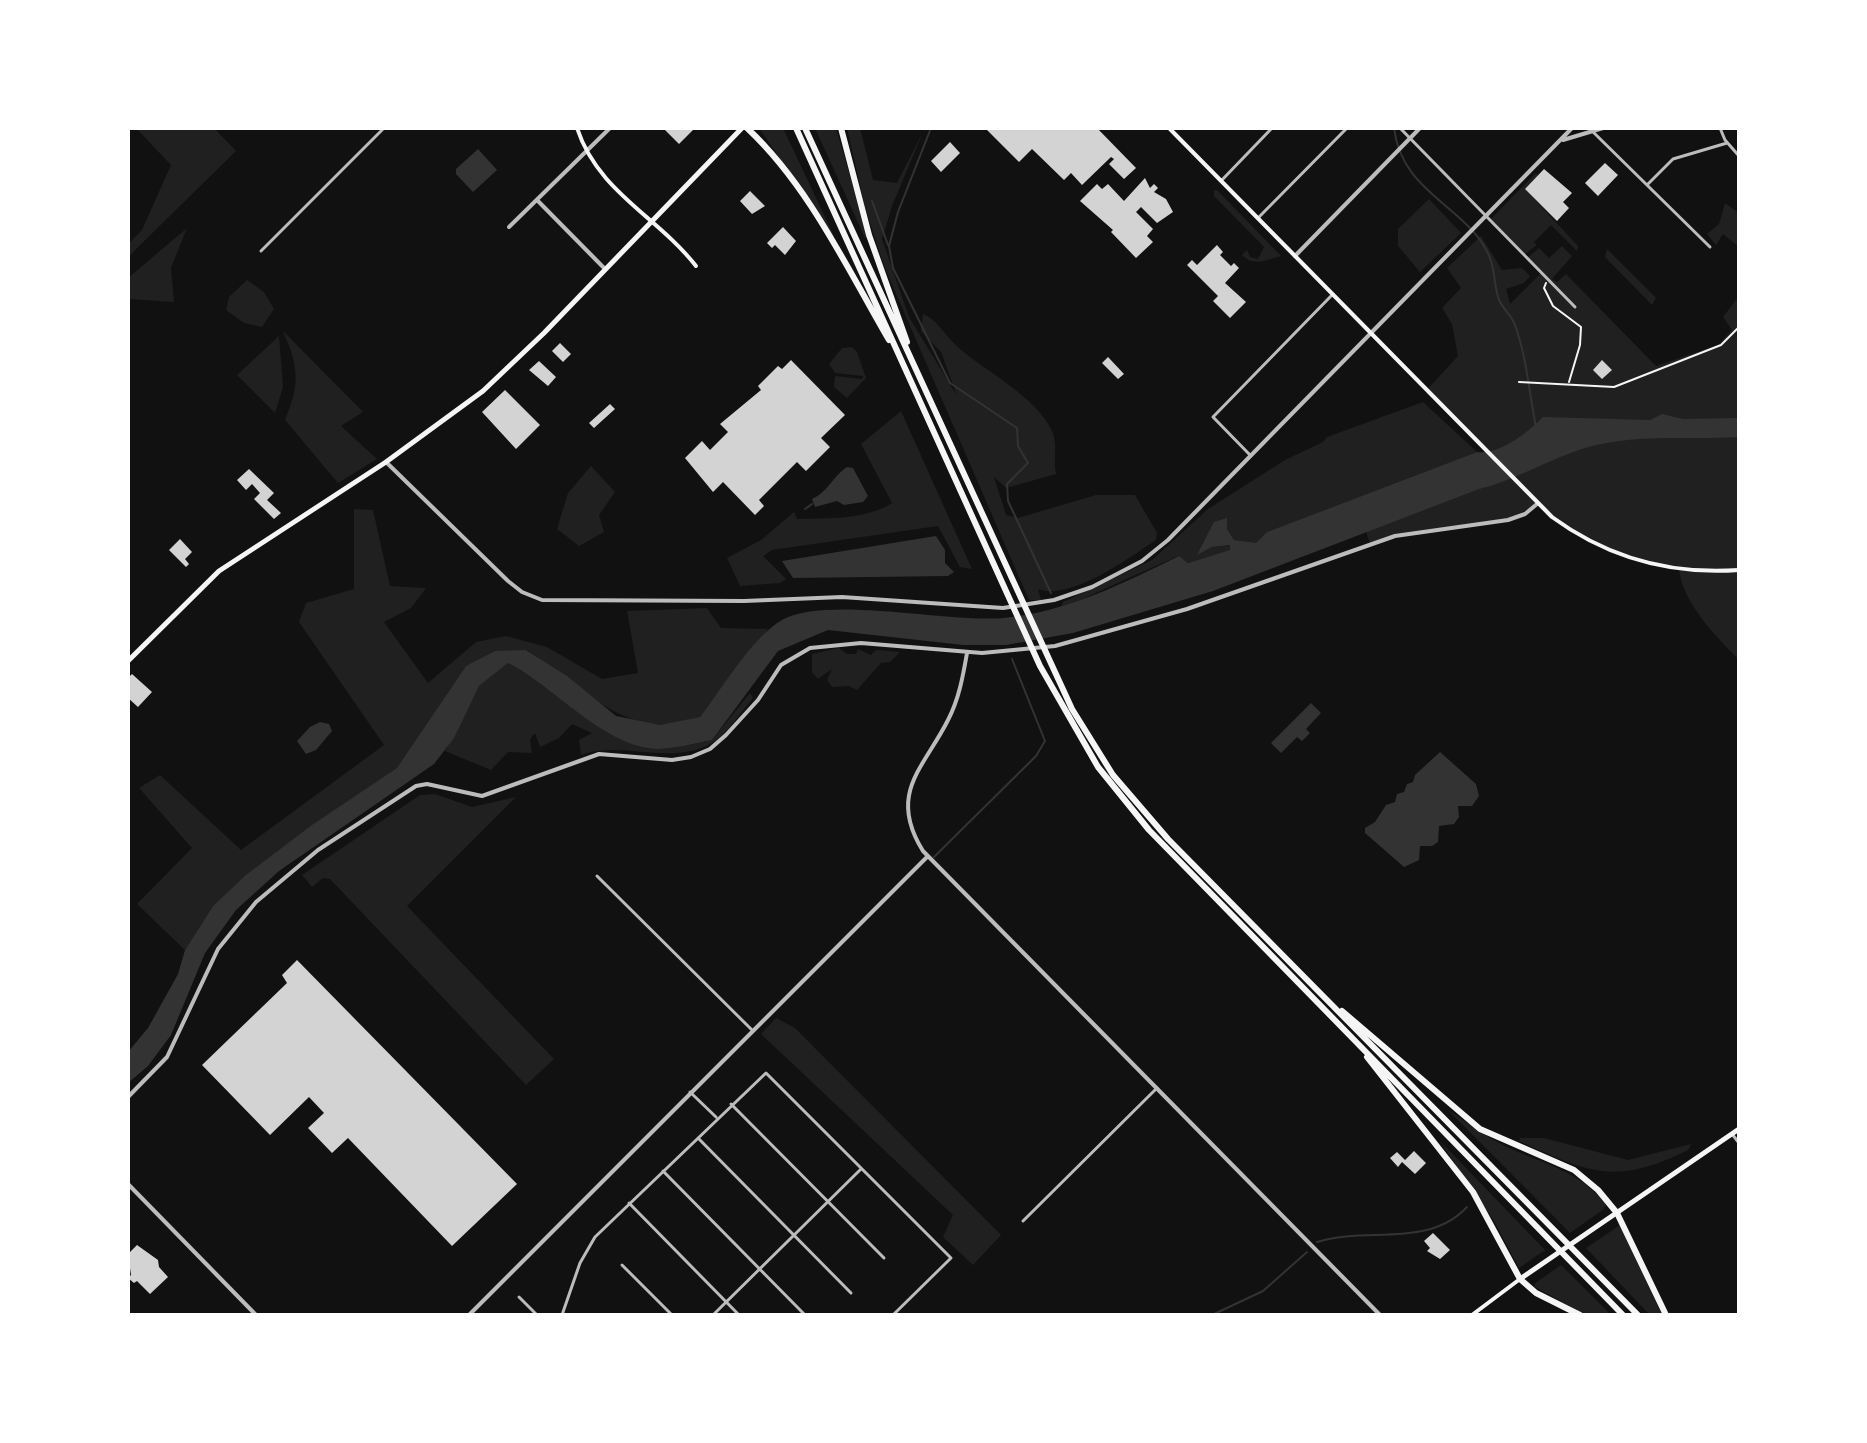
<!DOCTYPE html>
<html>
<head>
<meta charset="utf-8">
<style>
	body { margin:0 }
	#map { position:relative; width:1867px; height:1443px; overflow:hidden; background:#111; font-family:Raleway,sans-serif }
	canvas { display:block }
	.frame { position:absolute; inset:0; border:130px solid #fff; pointer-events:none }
</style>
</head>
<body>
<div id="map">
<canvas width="1867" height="1443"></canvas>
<div class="frame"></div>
</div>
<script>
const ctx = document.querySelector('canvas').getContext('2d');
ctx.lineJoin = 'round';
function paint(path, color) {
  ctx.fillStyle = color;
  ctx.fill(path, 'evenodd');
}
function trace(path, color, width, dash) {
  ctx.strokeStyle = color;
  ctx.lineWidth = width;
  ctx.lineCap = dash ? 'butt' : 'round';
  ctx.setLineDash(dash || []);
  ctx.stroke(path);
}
const green = new Path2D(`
	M136,128h78l22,23 -108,106v-13l14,-14 29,-65z
	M759,128h24l51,108 -1,1z
	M815,128h21l32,110h-3z
	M847,128h13l13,52 24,3 26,-51 -31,74 -10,33 27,78 48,79 -16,-44 -20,-21 2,-17c14,5 24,24 36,34 27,24 77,48 93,83 6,13 1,29 4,43l-50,14 -12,-11 12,38 12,3 78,-23h39l22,38 -1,7c-27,18 -85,61 -118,49l3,11h-12l-145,-334 -19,-59z
	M1536,173l2,2 -13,14 53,57 -1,5 -26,-26 -17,17 3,3 -13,10 -34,-35z
	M1214,190h3l64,66c-15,4 -27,11 -39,-1l5,-5 3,7 8,2 6,-12 -50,-51z
	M1429,199l32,34 -41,39 -22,-26v-17z
	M1725,203l14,10v34l-16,-13 -7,11 -9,-11 12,-10z
	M187,228l-16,40 3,34 -46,-3v-21z
	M1481,236l21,34 20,-2 8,8 -6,7 -18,6 4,15 31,-31 -14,-15 12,-10 10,10 13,-12 10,10 -20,23 5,3 9,-8 90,92 62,-21 14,-15 -9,-13 16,-21v364c-24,-25 -55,-55 -60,-90 -62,-15 -90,-28 -142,-66l-29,16 -85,10 -53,14 -9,-28 134,-54 -69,-71 32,-35 -6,-32 -10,-16 19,-20 -14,-20z
	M1607,249l49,49 -4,7 -47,-48z
	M247,280l17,12 10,17 -12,18 -18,-4 -18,-13 3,-13z
	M283,331l80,81 -22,14 36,33 -39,24 -53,-63c15,-37 14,-52 -2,-89z
	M279,336l4,51 -8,26 -38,-38z
	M852,347l5,5 9,26 -19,20 -13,-11 1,-11 27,3 1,-3 -28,-3 -6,-9 13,-16z
	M1423,402l54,50 -210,80 -11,12 -22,-4 -7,-11 -29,25 14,-7 19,-2v5l-43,13 -10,-7 -118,53 3,-7 89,-42 56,-51 77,-49 38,-18 4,-5z
	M901,411l71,158 -12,-2 -22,-41 -166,24 -9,6 23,23 -6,4 -40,3 -13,-28 34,-18 33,-28 3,7c32,-1 68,1 95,-16l-31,-59z
	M591,466l24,26 -16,23 5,17 -25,14 -22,-17 11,-36z
	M354,509l19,1 17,76 36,2 -15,20 -27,14 44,61 48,-41 30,-6 41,11 55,32 36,-6 -11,-62 80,-3 14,20 47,1 -68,88c-13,2 -30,9 -44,8 -49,-6 -88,-48 -129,-75l-61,16 -68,102 -85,57 -100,81 -28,44 -48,-46 55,-56 -53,-60 21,-13 81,75 143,-105 -85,-123 7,-19 48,-14z
	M839,648l8,6h9l2,-5 13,6 5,-5 24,2 -10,10 -9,1 -24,27 -8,-4 -17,1 -5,-7 5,-11 -14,10 -6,-7v-18z
	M508,663c46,24 99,85 149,86 18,0 38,-6 55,-9l38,-47 3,5c-13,15 -26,37 -43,46 -40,22 -88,-4 -129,11l-2,-15 13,-7 -20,-9 -13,14 -19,9 -5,-14 -5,6 2,14 -24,-1 -17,18 -46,-19 34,-65z
	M435,794l37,13 44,-10 -109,109 147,153 -28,26 -196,-206 -7,-1 -11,9 -10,-12 118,-80z
	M776,1018l19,10 206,207 -28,30 -30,-28 10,-22 -192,-181z
	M1447,1109c19,13 38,27 58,37 37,18 75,24 101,59l-2,4 -34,24z
	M1520,1138h24l84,22 63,-16 -3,6c-72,36 -99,23 -169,-9z
	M1439,1140l106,110 -26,18 -25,-47z
	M1620,1225l42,90h-12l-64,-67z
	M1561,1265l50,50h-25l-51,-28 -1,-3z`);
const water = new Path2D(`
	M478,149l19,21 -24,22 -17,-18v-5z
	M1662,414l21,5 56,-1v19c-48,3 -95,-3 -143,8 -41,10 -76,34 -117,44l-266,102 -140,42 -67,12h-43l-135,-15 -50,21 -66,89c-17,3 -37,9 -55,9 -53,-2 -102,-62 -149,-86l-29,23 -25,52 -20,26 -155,107 -43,39 -31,43 -34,82 -23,31 -20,17v-31l20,-24 30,-54 7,-24 28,-44 33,-31 66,-50 85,-57 69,-102 29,-15 31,-1 41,26 49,40 44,9 40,-8c22,-28 52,-80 82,-97 44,-25 166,3 222,-2 62,-6 118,-34 175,-62l9,7 42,-13v-5l-18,2 -15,8 17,-33 13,-4v11l7,11 22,3 11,-11 210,-80c23,3 50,-19 66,-35l107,3z
	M847,467l6,1 15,28 -5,6 -19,3 -7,-4 -22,6 -3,-8c16,-7 21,-23 35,-32z
	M936,536l9,14v13l9,9 -6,4 -155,2 -11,-17z
	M1311,703l10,10 -15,16 4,4 -8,8 -5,-4 -16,16 -10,-10z
	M320,722l9,2 3,7 -16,19 -10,4 -9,-13 13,-14z
	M1440,752l36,32 3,12 -7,10h-14l1,11 -5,7 -15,2 -1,16 -6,4h-12l-1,14 -15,7 -39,-34v-5l10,-6 11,-17 9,-3 2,-8 7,-2 3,-8 6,-2 2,-7z`);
const stream = new Path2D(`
	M931,128l-33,84 -9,34 4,22 57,115 67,45 1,18 10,17 -21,21 1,17 43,92
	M1394,128c8,67 75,78 96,130 5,13 4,28 9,42 4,9 13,16 16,25 12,33 14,68 21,102
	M872,201l16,44
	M805,509l7,-5
	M934,857l102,-101 9,-15 -33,-82
	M1317,1242c49,-16 111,7 150,-35
	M1212,1315l51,-24 44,-39`);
const building = new Path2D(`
	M663,128h32l-16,16z
	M985,128h112l39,40 -12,11 -15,-15 5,-5 -3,-2 -29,28 -11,-12 -7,7 -32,-31 -13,13z
	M950,142l10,11 -19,19 -10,-11z
	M1605,163l13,12 -20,21 -13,-13z
	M1544,169l28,24 -9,9 6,6 -12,13 -32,-32z
	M1145,178l5,10 4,-4 4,4 -4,4 12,7 7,13 -16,11 -16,-16 -5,5 17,17 -6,7 6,6 -17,16 -25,-26 2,-2 -33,-29 17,-17 5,5 6,-5 16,17z
	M750,191l15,15 -13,8 -12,-13z
	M783,227l13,14 -11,14 -10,-10 -3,3 -5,-5z
	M1217,245l6,7 -3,3 11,11 3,-3 5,5 -14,15 21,19 -16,16 -17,-17 5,-5 -31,-31 5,-5 5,5z
	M560,343l11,11 -8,8 -11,-11z
	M1108,357l16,17 -6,5 -16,-16z
	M791,360l54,55 -24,23 9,9 -24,24 -9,-9 -38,38 5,6 -9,9 -32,-33 -10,10 -28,-34 17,-17 8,9 18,-18 -8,-8 41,-34 -3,-4 20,-20 4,3z
	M1602,360l10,10 -10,9 -9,-9z
	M539,361l17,16 -8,9 -19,-16z
	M505,390l35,35 -24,24 -34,-37z
	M610,404l5,5 -21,19 -5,-5z
	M249,469l25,24 -7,7 14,13 -7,6 -20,-20 6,-6 -8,-9 -6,6 -9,-10z
	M180,539l12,13 -7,7 4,5 -3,3 -17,-17z
	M132,674l20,18 -14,15 -10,-9v-20z
	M297,960l220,224 -65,62 -104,-108 -16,15 -24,-25 16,-15 -15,-16 -39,38 -68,-70 85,-82 -5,-8z
	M1414,1151l12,12 -11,11 -13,-12 -4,5 -8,-9 7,-6 8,8z
	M1433,1233l17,17 -10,9 -13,-8 3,-3 -6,-7z
	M137,1245l21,15 1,7 9,10 -18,17 -13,-13 -3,2 -6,-5 3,-3 -3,-21z`);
const path = new Path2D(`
	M1546,283l-2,5 9,18 28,21 -1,18 -11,37
	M1519,382l95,5 107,-42 18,-18`);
const minor = new Path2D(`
	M1400,128l175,179
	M1589,128l121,119
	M1720,128l5,12 14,16
	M1221,181l51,-53
	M1648,184l25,-25 54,-16
	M1258,218l89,-90
	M261,251l123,-123
	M1250,455l-37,-38 119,-122
	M597,876l155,154
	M690,1092l26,25
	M731,1104l153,154
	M1732,1134l7,9
	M698,1138l153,155
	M663,1171l142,144
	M629,1203l110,112
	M1023,1221l134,-133
	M622,1265l50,50
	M519,1297l18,18
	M562,1315l18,-52 15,-26 171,-164 185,185 -58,57
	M713,1315l148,-146`);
const tertiary = new Path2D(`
	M1563,140l40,-12
	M537,200l68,69
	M509,227l101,-99
	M1295,256l125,-128
	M386,462l122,119 14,11 20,8 202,1 98,-4 161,11 51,-8 38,-13 50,-26 26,-21 404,-412
	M967,653c-4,23 -8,46 -19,67 -24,48 -61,73 -25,131l457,464
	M128,1097l39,-40 51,-108 38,-47 62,-52 98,-64 11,-2 55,12 117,-42 73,6 19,-3 19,-8 16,-14 32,-35 23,-35 29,-17 51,-5 121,10 73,-7 132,-37 208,-73 113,-16 17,-6 12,-10
	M128,1184l128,131
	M469,1315l458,-458`);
const secondary = new Path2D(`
	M577,128c21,64 80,88 119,138
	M1169,128l383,389c56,41 118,58 187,53
	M1472,1315l48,-36`);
const primary = new Path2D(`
	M128,661l91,-90 167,-109 97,-71 61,-58 198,-205`);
const trunk = new Path2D(`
	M1520,1279l219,-150`);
const motorway = new Path2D(`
	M747,128c62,58 100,140 142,212
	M796,128l244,538 58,101 51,63 474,485
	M805,128l267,581 41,66 55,64 470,476
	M841,128l28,107 38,107
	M1342,1011l138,118 94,41 24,20 19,23 49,102
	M1367,1057l106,135 47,87 16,14 44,22`);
paint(green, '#202020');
paint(water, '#333');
trace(stream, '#333', 2);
paint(building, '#d3d3d3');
trace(path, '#f5f5f5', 2);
trace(minor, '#bcbcbc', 3);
trace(tertiary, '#bcbcbc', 4);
trace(secondary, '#f5f5f5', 4);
trace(primary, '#f5f5f5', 5);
trace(trunk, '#f5f5f5', 5);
trace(motorway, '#f5f5f5', 6);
</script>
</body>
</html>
